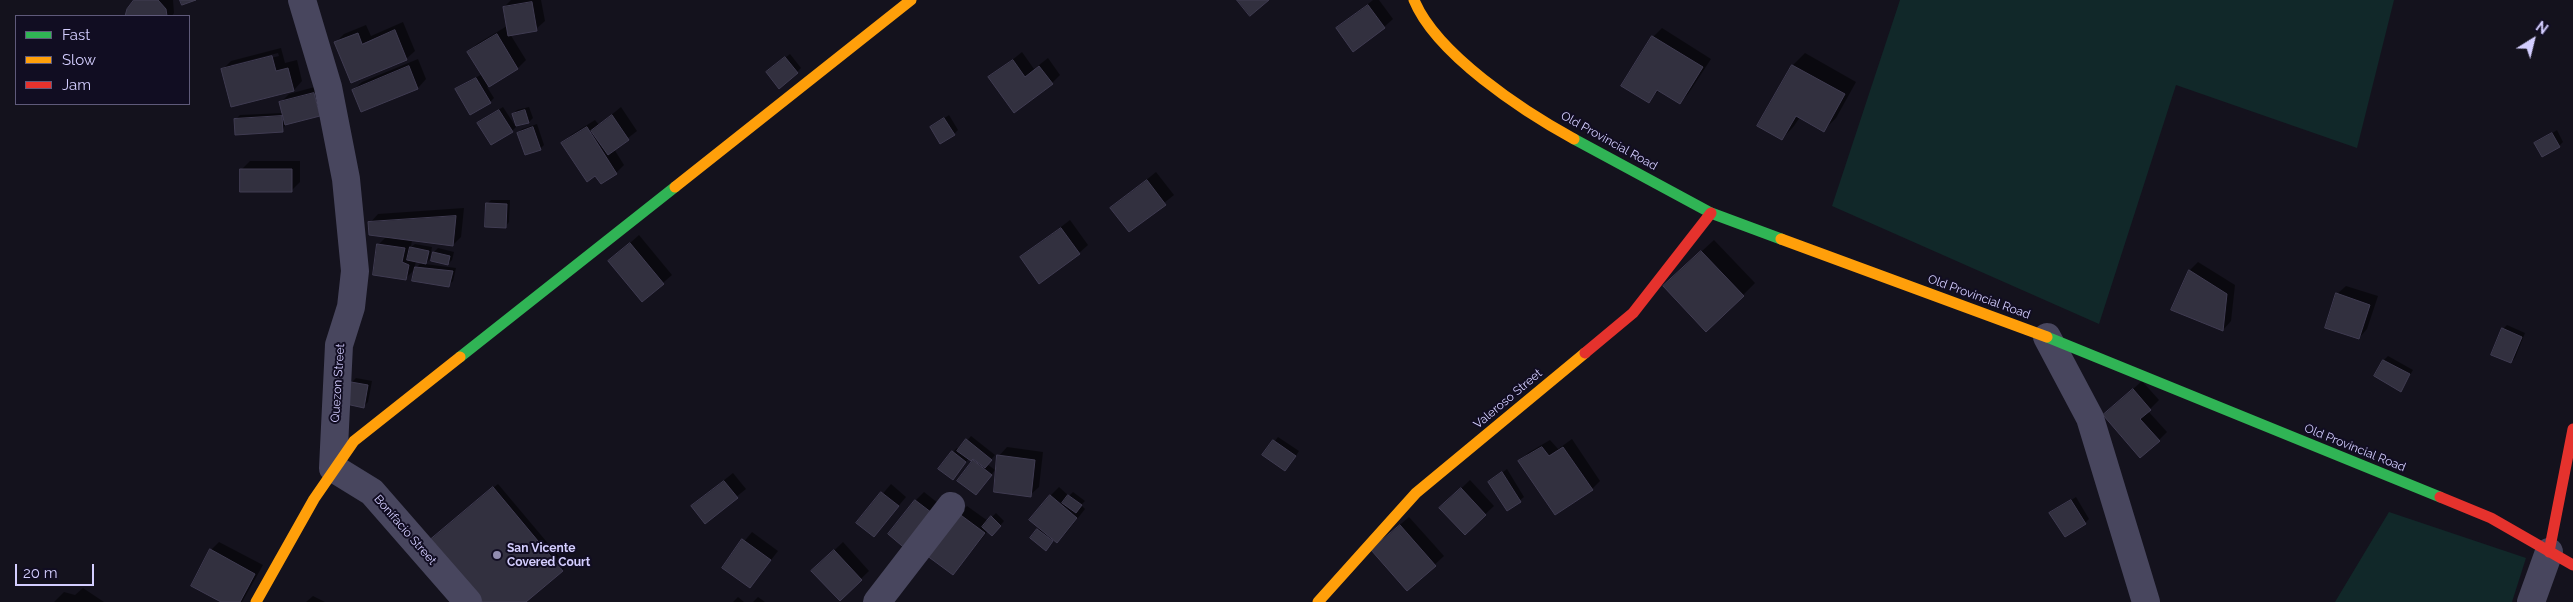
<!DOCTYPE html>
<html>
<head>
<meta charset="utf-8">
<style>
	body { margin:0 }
	#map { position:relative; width:2573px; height:602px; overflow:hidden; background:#14121d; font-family:Raleway,sans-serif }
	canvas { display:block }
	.legend { position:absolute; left:15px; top:15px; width:175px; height:90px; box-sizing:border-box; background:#110d22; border:1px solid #5f5a7a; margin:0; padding:6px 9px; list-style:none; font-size:15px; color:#d4ceff }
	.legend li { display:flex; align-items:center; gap:10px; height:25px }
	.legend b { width:25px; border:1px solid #5f5a7a }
	.north { position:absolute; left:2508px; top:15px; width:50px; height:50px; -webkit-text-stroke:4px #110d22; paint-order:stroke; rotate:36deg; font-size:14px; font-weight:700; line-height:20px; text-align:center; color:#d4ceff }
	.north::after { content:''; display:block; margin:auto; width:18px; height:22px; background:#d4ceff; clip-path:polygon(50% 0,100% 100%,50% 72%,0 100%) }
	.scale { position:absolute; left:15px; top:564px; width:79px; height:22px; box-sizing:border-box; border:2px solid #d4ceff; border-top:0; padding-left:6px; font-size:15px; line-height:18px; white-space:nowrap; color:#d4ceff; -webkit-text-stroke:4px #110d22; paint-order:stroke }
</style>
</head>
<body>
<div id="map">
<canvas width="2573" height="602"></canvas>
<ul class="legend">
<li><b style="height:6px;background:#30b455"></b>Fast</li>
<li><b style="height:6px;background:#ff9f0a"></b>Slow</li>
<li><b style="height:6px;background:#e5322d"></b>Jam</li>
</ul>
<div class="north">N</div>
<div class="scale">20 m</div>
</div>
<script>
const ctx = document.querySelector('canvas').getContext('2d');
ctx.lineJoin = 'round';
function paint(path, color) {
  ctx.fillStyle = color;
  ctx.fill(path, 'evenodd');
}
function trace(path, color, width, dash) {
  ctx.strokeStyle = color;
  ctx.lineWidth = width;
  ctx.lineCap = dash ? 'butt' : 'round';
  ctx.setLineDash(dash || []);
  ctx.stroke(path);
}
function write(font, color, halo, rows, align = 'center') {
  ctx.font = font + ' Raleway,sans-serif';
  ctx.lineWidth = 4;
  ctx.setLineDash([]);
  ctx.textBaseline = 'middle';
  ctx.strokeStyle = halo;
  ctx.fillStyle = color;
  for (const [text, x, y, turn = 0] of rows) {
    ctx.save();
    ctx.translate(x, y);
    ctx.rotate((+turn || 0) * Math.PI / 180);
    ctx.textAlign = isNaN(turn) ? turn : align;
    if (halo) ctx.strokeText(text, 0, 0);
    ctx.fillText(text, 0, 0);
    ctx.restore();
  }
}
const green = new Path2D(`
	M1900,0h494l-37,148 -181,-63 -77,239 -267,-118z
	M2389,512l137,46 -14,44h-177z`);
const shadow = new Path2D(`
	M136,0h37l1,13 -2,3h-45z
	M511,0h30l4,21 -9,8 -26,5 16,26 -8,8 -31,19 7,11 -4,4 -33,-13 25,-15 -13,-22 8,-8 30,-18 -3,-19z
	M1373,0h6l14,19 -9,8 -46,1z
	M403,22l12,29 -9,8 -71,-16 9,-9 22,-9 5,11z
	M1662,28l49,31 -23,35 -8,9 -21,-13 -10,11 -26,-16 30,-48z
	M281,48l4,15 12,-3 5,21 -8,9 -62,15 -9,-36 8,-8zM278,53l1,3 -48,12v-3z
	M1022,52l12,17 14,-11 12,17 -8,8 -62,-5z
	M1805,53l51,29 -20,36 -12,12 -24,-13 -6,9 -12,13 11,-74z
	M790,54l11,14 -4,4 -25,-4z
	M418,59l8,20 -8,9 -56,23 -9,-21 9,-8z
	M322,85l-2,30 -34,9 -4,7 -47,-11 5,-5 43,-2 -3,-10 9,-9z
	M503,107l13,20 -4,4 -34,-8z
	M529,107l4,11 -4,4 -16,-8 4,-4z
	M621,107l16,24 -23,18 10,16 -8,8 -53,-30 8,-8 24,-15 4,5z
	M949,115l9,15 -4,4 -23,-7z
	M537,124l7,21 -4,4 -22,-16 4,-4z
	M2557,130l6,12 -4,4 -23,-2z
	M250,161h50v21l-8,8 -51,-20z
	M1156,172l18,23 -45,36 -17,-23z
	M491,200h19l-1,22 -4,5 -18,-23z
	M464,208l-3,29 -8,8 -41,-5 -1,7 4,-3 17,3 -2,12 -5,5 31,4 -3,13 -4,4 -33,-17 6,-6 -6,-1 -2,9 -8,8 -28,-33 9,-9 -17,-13 8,-9z
	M1070,220l18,25 -9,8 -57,4z
	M639,235l33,40 -29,25 -33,-39z
	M1714,240l41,43 -12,12 -66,-21z
	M438,248l16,4 -2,8 -4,4 -14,-12z
	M2198,262l37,23 -4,36 -8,9 -50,-21 17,-39z
	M2346,286l32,10 -11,33 -8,9 -22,-44z
	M2507,325l18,8 -10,25 -4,4 -8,-33z
	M2388,356l25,14 -12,20 -17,-30z
	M356,378l16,3 -4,21 -4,4 -12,-24z
	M2142,381l17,19 -11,11 19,21 -8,8 -46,-33z
	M971,436l24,19 -8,9 8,6 -15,19 -7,-27 -4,-4 -13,16 -3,-22 4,-4 2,2z
	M1278,437l21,14 -10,15 -25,-11z
	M1572,439l28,42 -8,8 -72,-27 8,-9 22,-13 8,9z
	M1007,447l36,5 -4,35 -9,8 -31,-39z
	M1507,469l17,28 -16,12 -18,-27z
	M733,473l13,16 -41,33 -13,-16z
	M1470,480l24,26 -29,27 -24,-25z
	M498,484l69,82 -43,36h-40l-48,-66z
	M891,484l15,13 -32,38 -16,-12z
	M1059,487l10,9 4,-4 12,9 -4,4 4,4 -19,24 -9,8 -3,-2 -4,6 -18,-7 8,-10 10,-32z
	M924,492l19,15 -53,27 26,-34z
	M2076,497l13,22 -4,4 -34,-10z
	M967,506l21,15 8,-8 8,8 -12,14 -4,-4 -35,43 6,-60z
	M1409,517l35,39 -36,33 -27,-48z
	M752,532l26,19 -28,36 -27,-20z
	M219,542l44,23 -21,37h-18l-13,-52z
	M843,542l26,29 -29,28 -27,-28z
	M83,588l21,14h-50l10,-10 11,3z
	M313,596l12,6h-19z
	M738,597l6,5h-11z
	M758,597l7,5h-12z`);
const building = new Path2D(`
	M134,0h24l8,9 1,7h-42l2,-7z
	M180,0h16l-14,5z
	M1237,0h32l-19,16z
	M532,2l5,29 -29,5 -5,-29z
	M1368,5l17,23 -32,24 -17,-24z
	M395,30l12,30 -56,23 -17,-41 24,-9 4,11z
	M497,34l21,35 -29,18 -22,-35z
	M1652,36l51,31 -23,37 -23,-14 -8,13 -28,-17z
	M272,56l4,15 12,-3 6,23 -63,16 -10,-38z
	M785,57l13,16 -19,16 -13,-17z
	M1013,60l12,17 14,-11 14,18 -39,29 -26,-36z
	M1792,65l53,29 -21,38 -28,-16 -14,24 -25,-14z
	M409,66l9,23 -57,23 -9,-22z
	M476,78l15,25 -21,12 -15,-26z
	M314,93l6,23 -35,9 -6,-23z
	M499,110l14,22 -22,13 -14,-22z
	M525,110l4,13 -13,3 -4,-12z
	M612,115l17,25 -21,15 -17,-24z
	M282,116l1,16 -48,3 -1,-16z
	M944,118l11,17 -15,9 -10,-17z
	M533,127l8,23 -16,5 -8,-22z
	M587,127l30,47 -16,10 -6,-8 -8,6 -26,-39z
	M2552,133l8,14 -18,10 -8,-14z
	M240,169h52v23h-52z
	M1147,180l19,25 -37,27 -19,-24z
	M486,203l21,1 -1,24 -21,-1z
	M456,216l-3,30 -84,-11 -1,-13z
	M1061,228l19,26 -41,30 -19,-27z
	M630,243l34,41 -22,18 -34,-41z
	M377,244l28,4 -3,14 7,3 -3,15 -33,-5z
	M410,247l19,4 -3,13 -19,-4z
	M1701,251l43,45 -38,36 -43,-46z
	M433,252l17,4 -2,9 -17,-4z
	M415,267l38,4 -4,16 -37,-6z
	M2189,270l38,24 -4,37 -52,-21z
	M2336,293l34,12 -11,34 -34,-11z
	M2502,328l20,9 -11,26 -20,-8z
	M2383,360l27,14 -9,18 -27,-16z
	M351,382l17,3 -4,23 -18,-4z
	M2133,389l18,21 -11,9 20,22 -20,17 -37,-43z
	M966,439l26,21 -7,8 -12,-9 -2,2 -14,-10z
	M1273,440l23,16 -11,15 -23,-16z
	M1542,447l7,9 14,-9 30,43 -38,25 -37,-54z
	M952,451l14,11 -13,18 -15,-11z
	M997,455l38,5 -4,37 -37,-5z
	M973,460l19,15 -16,20 -19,-14z
	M1502,472l19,30 -14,9 -19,-29z
	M724,481l14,17 -33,26 -14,-18z
	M493,487l70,84 -37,31h-43l-53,-62z
	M1461,488l25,27 -21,20 -26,-27z
	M881,492l18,14 -25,31 -18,-14z
	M1050,495l27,23 -20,25 -28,-23z
	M1068,495l14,10 -6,8 -14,-10z
	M915,500l21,16 -28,35 -20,-17z
	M2071,500l15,24 -21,13 -16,-24z
	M958,513l27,20 -32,42 -27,-20z
	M991,516l10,10 -9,10 -10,-9z
	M1400,525l36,41 -29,25 -36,-41z
	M1037,529l16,12 -7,10 -16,-13z
	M742,539l29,21 -21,28 -28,-20z
	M210,549l45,25 -15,28h-19l-30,-16z
	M834,550l28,30 -22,21 -29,-30z`);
const street = new Path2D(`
	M302,0l26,87 18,92 9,92 -4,36 -12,38 -6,123 39,24 96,110
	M2047,337l43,81 56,184
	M877,602l74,-96
	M2531,602l18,-50`);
const fast = new Path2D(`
	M1574,139l137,74 70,26
	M2047,337l393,160
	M460,357l215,-170`);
const slow = new Path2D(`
	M1414,0c22,54 109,111 160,139
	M675,187l236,-187
	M1781,239l266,98
	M256,602l58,-103 40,-58 106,-84
	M1318,602l98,-109 169,-140`);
const jam = new Path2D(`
	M1585,353l48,-40 78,-100
	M2440,497l51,21 82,47
	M2549,552l24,-123`);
const markers = [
	[497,555,5,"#918cb0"]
];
const streetNames = [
	["Old Provincial Road",1609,141,29],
	["Old Provincial Road",1979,297,20],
	["Quezon Street",338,383,-86],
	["Valeroso Street",1508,399,-40],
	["Old Provincial Road",2355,448,22],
	["Bonifacio Street",405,530,49]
];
const poiNames = [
	["San Vicente",507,548],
	["Covered Court",507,562]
];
paint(green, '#112829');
paint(shadow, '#0007');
paint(building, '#32303f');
trace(building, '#403c52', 1);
trace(street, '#48465e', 28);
trace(fast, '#30b455', 11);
trace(slow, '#ff9f0a', 11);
trace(jam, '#e5322d', 11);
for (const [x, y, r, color] of markers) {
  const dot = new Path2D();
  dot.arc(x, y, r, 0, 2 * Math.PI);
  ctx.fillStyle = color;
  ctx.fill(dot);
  trace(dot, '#110d22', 2);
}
write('12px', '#d4ceff', '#110d22', streetNames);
write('bold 12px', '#d4ceff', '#110d22', poiNames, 'left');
</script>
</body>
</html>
